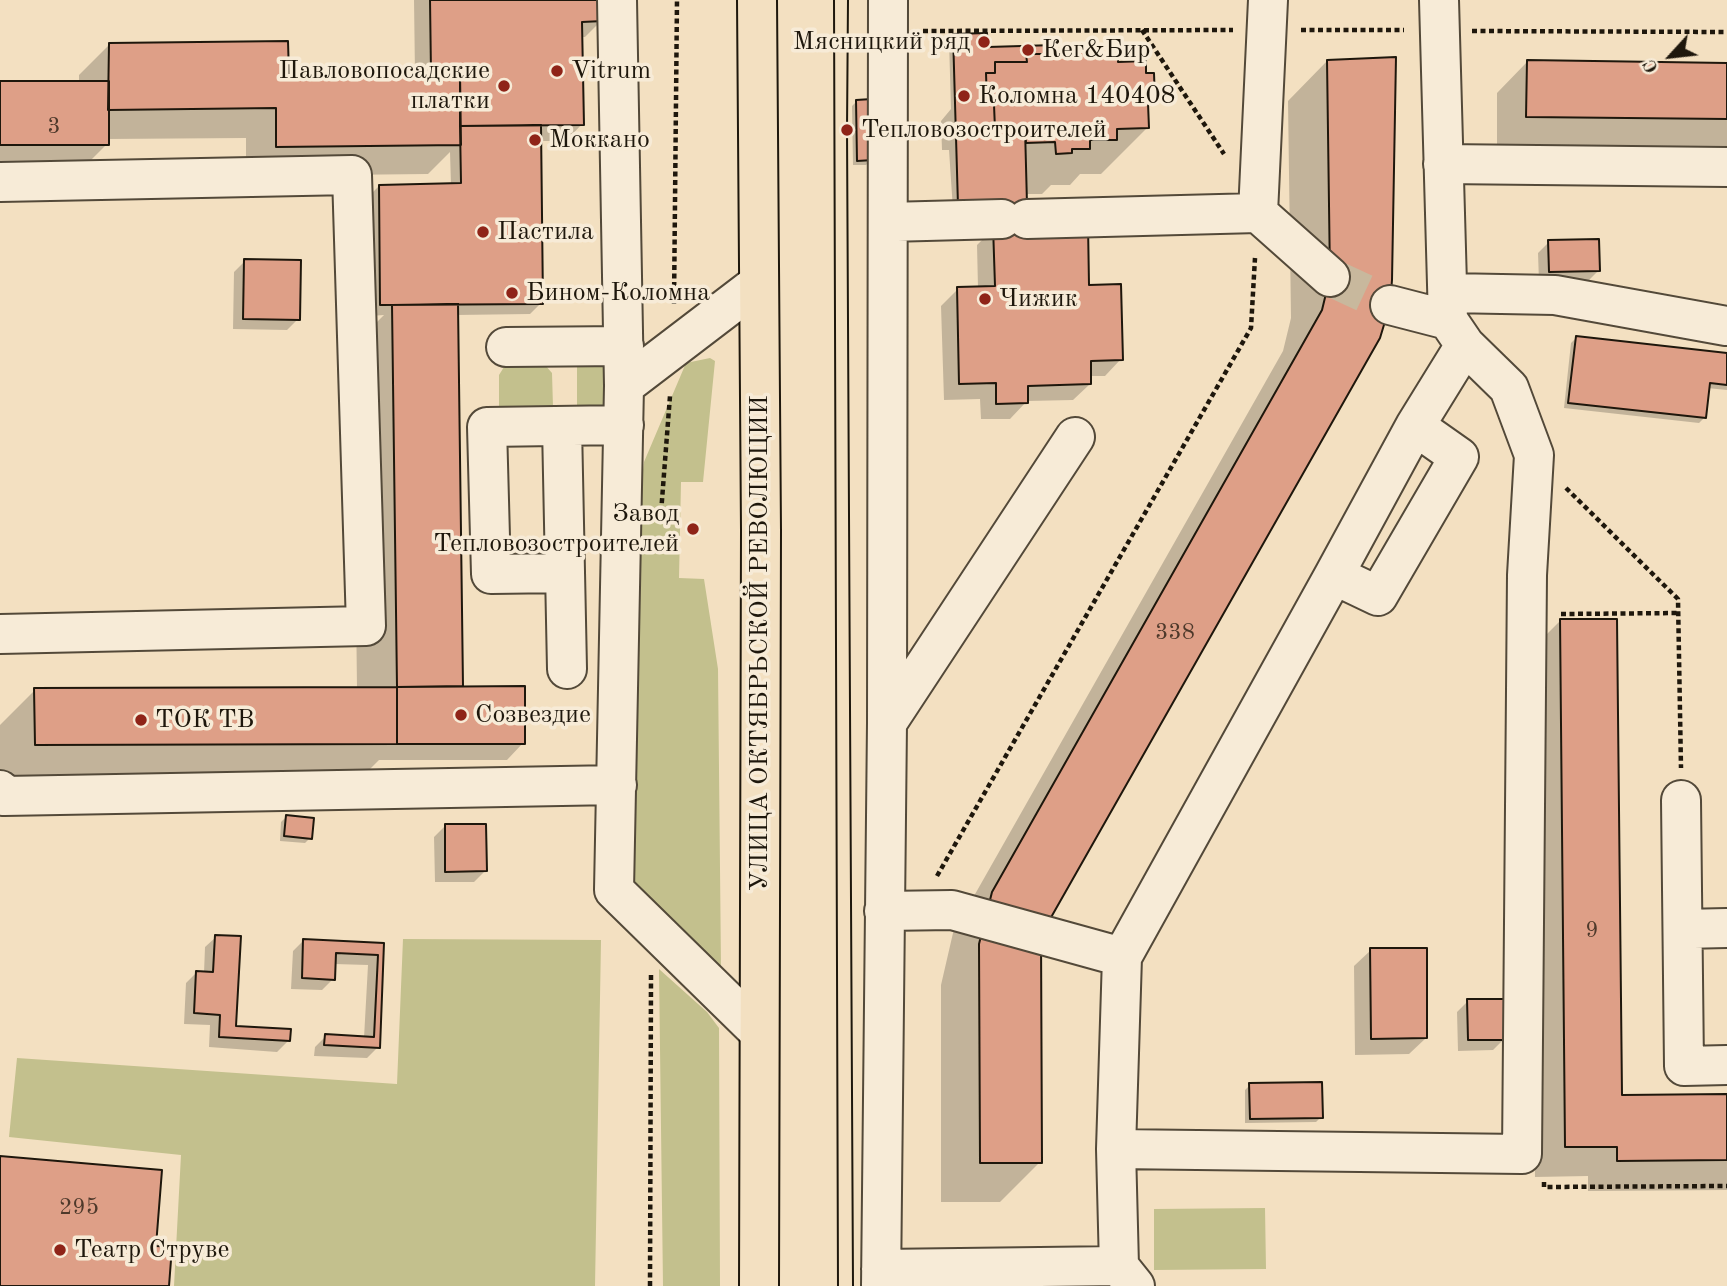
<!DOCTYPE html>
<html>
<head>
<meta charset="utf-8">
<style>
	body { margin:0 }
	#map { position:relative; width:1727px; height:1286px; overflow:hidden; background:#f3e0c1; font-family:"Old Standard TT",serif }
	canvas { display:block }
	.north { position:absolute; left:1636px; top:21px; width:70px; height:70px; -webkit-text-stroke:5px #f7ebd7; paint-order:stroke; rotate:243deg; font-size:19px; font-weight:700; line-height:28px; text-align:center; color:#1e170c }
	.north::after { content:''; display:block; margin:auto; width:24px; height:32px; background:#1e170c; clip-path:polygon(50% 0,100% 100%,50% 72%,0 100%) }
</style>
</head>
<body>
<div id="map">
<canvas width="1727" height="1286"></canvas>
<div class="north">С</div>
</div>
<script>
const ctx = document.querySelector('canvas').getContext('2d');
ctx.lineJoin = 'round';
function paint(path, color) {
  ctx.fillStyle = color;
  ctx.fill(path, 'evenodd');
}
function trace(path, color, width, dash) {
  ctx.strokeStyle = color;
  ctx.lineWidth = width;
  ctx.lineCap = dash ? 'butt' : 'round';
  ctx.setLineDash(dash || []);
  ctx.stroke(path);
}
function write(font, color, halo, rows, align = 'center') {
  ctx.font = font + ' "Old Standard TT",serif';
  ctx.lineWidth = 7;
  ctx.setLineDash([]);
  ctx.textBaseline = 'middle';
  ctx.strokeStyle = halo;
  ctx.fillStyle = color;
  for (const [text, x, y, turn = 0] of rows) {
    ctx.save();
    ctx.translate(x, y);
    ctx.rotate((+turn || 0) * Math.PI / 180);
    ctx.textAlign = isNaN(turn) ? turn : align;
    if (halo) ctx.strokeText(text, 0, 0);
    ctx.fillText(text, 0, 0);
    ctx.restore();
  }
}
const green = new Path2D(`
	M710,358l5,3 -12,121h-22l-2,96 25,1 14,90 3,299 -87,-69 3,-385 7,-52 42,-99z
	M577,364h31v49h-31z
	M545,365l7,8 1,34 -54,3v-35l5,-8z
	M403,939l198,1 -6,346h-421l7,-131 -172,-18 8,-79 380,26z
	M659,969l48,43 12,16 1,258h-57z
	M1265,1208l1,61 -112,1v-61z`);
const shadow = new Path2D(`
	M414,0h187v21l-16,16h-4l1,87 -16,17h-27l2,162 -11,11 -74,1 5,371 -3,2 65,55 -16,17h-128l-23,23 -356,1v-59l35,-35 322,-1 -4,-343 31,-31 -14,1 -2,-119 11,-11 72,-1 -1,-33 -22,22 -182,2v-38l-139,1v5l-31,31h-76v-93h79v-7l30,-30 178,32 128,-2z
	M954,36l32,13 67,2 63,12 29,12 8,27 -7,6 1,20 -46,46h-21l-10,11h-19l-9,9h-14l-3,3 63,89 33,73 -16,17h-16l1,8 -17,16 -46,1 -17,18h-29l-1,-20 -36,1 -3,-94 17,-17 20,-1 -1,-43 9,-9 -33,-26 -4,-60h-7l-1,-29 10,-12 -2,-68z
	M1327,61l63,219 -351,654 1,228 -40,40h-59v-217l12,-52 330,-582 8,-33 -3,-217z
	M1527,62l200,2v86l-230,-3v-54z
	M857,101l14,59 -5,5h-13l-1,-59z
	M1549,242l50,28 -11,11 -49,1 -1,-29z
	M245,261l53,58 -11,11 -54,-1 1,-57z
	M1576,338l151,17v35l-20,-2 -3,30 -5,5 -135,-15 7,-65z
	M1560,621l60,476 107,-1v94l-139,1v-15l-53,1 -5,-526z
	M286,817l24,21 -5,5 -25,-2 1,-19z
	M445,826l40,45 -11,11h-39l-1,-45z
	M216,937l18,91 54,13 -11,11 -68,-5 1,-22 -26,-1 2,-41 11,-11 7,1 1,-26z
	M304,940l79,4 -5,103 -11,11 -53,-2 1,-9 11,-11 38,2 4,-73 -34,-1 -1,15 -11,11 -31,-1 2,-38z
	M1371,950l55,88 -17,16 -54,1 -1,-89z
	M1468,1001l36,38 -11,11 -35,1 -1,-39z
	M1250,1085l71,32 -5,5 -71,1v-33z`);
const building = new Path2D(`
	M430,0h173v21l-21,1 2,103 -124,1v-53h-29z
	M987,33l1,14 67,-2v9h-29l1,8h-32v11h-9l1,32h7l1,24 30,-1 2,76 -69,2 -5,-172z
	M288,41l1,34 171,-2 1,72 -185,2v-39l-168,2 1,-67z
	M1088,49v6l30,-1v8l28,-1v12h8l1,29 -7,1 1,25 -32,1v11h-27v9h-18v4l-16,1 -1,-12 -29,1 -1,-15 -30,1 -1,-24h-7l-1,-32h9v-11h32l-1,-8h29v-4z
	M1396,57l-4,223 -2,25 -10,33 -339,597 1,228h-62l-1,-219 13,-52 330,-582 8,-33 -3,-217z
	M1527,60l200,3v56l-201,-2z
	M0,81h109v64h-109z
	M872,99l1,61 -16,1 -1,-61z
	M541,125l2,179 -163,1 -1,-120 82,-2 -1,-57z
	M1027,204l61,20 1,61 32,-1 2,76 -32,1v23l-63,2v17l-32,1v-21l-37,1 -2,-97 38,-1 -2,-60 8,-21z
	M1599,239l1,32 -51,1 -1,-32z
	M244,259l57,1 -1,60 -57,-1z
	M458,304l5,382 -66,1 -5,-382z
	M1576,336l151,17v32l-17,-2 -4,35 -138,-15z
	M1560,619h57l5,476 105,-1v66l-110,1v-14h-52z
	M525,686v58h-128v-57z
	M397,687v57l-362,1 -1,-57z
	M286,815l28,3 -2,21 -28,-3z
	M445,824h41l1,47 -42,1z
	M215,935l26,1 -5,90 55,3 -1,12 -71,-4 1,-22 -26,-2 2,-42 17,1z
	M303,939l81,4 -4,105 -56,-3 1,-11 49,3 4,-82 -42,-2 -1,27 -33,-2z
	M1370,948h57v90l-56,1z
	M1467,999h38v41h-37z
	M1322,1082l1,36 -73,1 -1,-36z
	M0,1156l162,14 -6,76 16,1 -3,39h-169z`);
const minorTunnel = new Path2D(`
	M1330,277l60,28`);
const path = new Path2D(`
	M1142,30l82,124
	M1301,30h103
	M923,31l310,-1
	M1472,31l255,1
	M674,304l3,-304
	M1566,488l112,111 3,169
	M654,514l7,-1 9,-117
	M1561,614l118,-1
	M937,876l314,-548 4,-70
	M1544,1182v5l183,-1
	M650,1286l1,-312`);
const minor = new Path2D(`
	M617,0l7,386 -10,504 145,142
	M1443,164l284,3
	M0,182l352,-7 14,451 -366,8
	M1258,213l10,-213
	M1027,219l231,-6 72,64
	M888,222l114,-3
	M1448,293l107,2 171,31
	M1390,305l58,15
	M506,347l118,-1
	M624,386l135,-103
	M562,426l5,243
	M565,573l-74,1 -4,-147 137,-2
	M1334,575l44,21 81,-139 -44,-31
	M887,723l188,-286
	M0,790l4,6 613,-11
	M1681,800l3,266 43,-1
	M884,911l68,-1 170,47
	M1683,929l44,-1
	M1116,1149l406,5 5,-579 7,-120 -25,-67 -44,-43
	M881,1269l238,-3
	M881,1286l6,-563 1,-723
	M1135,1286l-16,-20 -3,-117 6,-192 212,-382 81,-149 50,-81 -17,-25 -9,-320`);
const major = new Path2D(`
	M757,0l4,530 -2,756`);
const tram = new Path2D(`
	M834,0l4,1286
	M848,0l-1,130 6,1156`);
const markers = [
	[984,42,7,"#8f2418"],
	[1028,50,7,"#8f2418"],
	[557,71,7,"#8f2418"],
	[504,86,7,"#8f2418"],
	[964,96,7,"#8f2418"],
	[847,130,7,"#8f2418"],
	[535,140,7,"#8f2418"],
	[483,232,7,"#8f2418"],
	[512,293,7,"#8f2418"],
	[985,299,7,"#8f2418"],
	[693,529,7,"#8f2418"],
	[461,715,7,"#8f2418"],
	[141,720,7,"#8f2418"],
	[60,1250,7,"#8f2418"]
];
const numberNames = [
	["3",54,127],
	["338",1175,633],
	["9",1592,931],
	["295",79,1208]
];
const poiNames = [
	["Мясницкий ряд",970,42,"right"],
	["Кег&Бир",1042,50],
	["Павловопосадские",490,71,"right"],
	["платки",490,101,"right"],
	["Vitrum",571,71],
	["Коломна 140408",978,96],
	["Тепловозостроителей",861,130],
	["Моккано",549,140],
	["Пастила",497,232],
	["Бином-Коломна",526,293],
	["Чижик",999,299],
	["Завод",679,514,"right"],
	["Тепловозостроителей",679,544,"right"],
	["Созвездие",475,715],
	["ТОК ТВ",155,720],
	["Театр Струве",74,1250]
];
const streetNames = [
	["УЛИЦА ОКТЯБРЬСКОЙ РЕВОЛЮЦИИ",760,643,-90]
];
paint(green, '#c3c08d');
paint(shadow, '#0003');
paint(building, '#de9f87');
trace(building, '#1e170c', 2);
trace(minorTunnel, '#c8b89d', 38, [38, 19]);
trace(minor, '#534939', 42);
trace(major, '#1e170c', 42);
trace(path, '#1e170c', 4.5, [5, 3.5]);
trace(minor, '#f7ebd7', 38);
trace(major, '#f3e0c1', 38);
trace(tram, '#1e170c', 2);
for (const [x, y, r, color] of markers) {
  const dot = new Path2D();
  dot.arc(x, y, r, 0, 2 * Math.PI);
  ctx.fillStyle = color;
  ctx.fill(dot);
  trace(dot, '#f7ebd7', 2.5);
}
write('23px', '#4e392b', null, numberNames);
write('26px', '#1e170c', '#f7ebd7', poiNames, 'left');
write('26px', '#1e170c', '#f7ebd7', streetNames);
</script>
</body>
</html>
